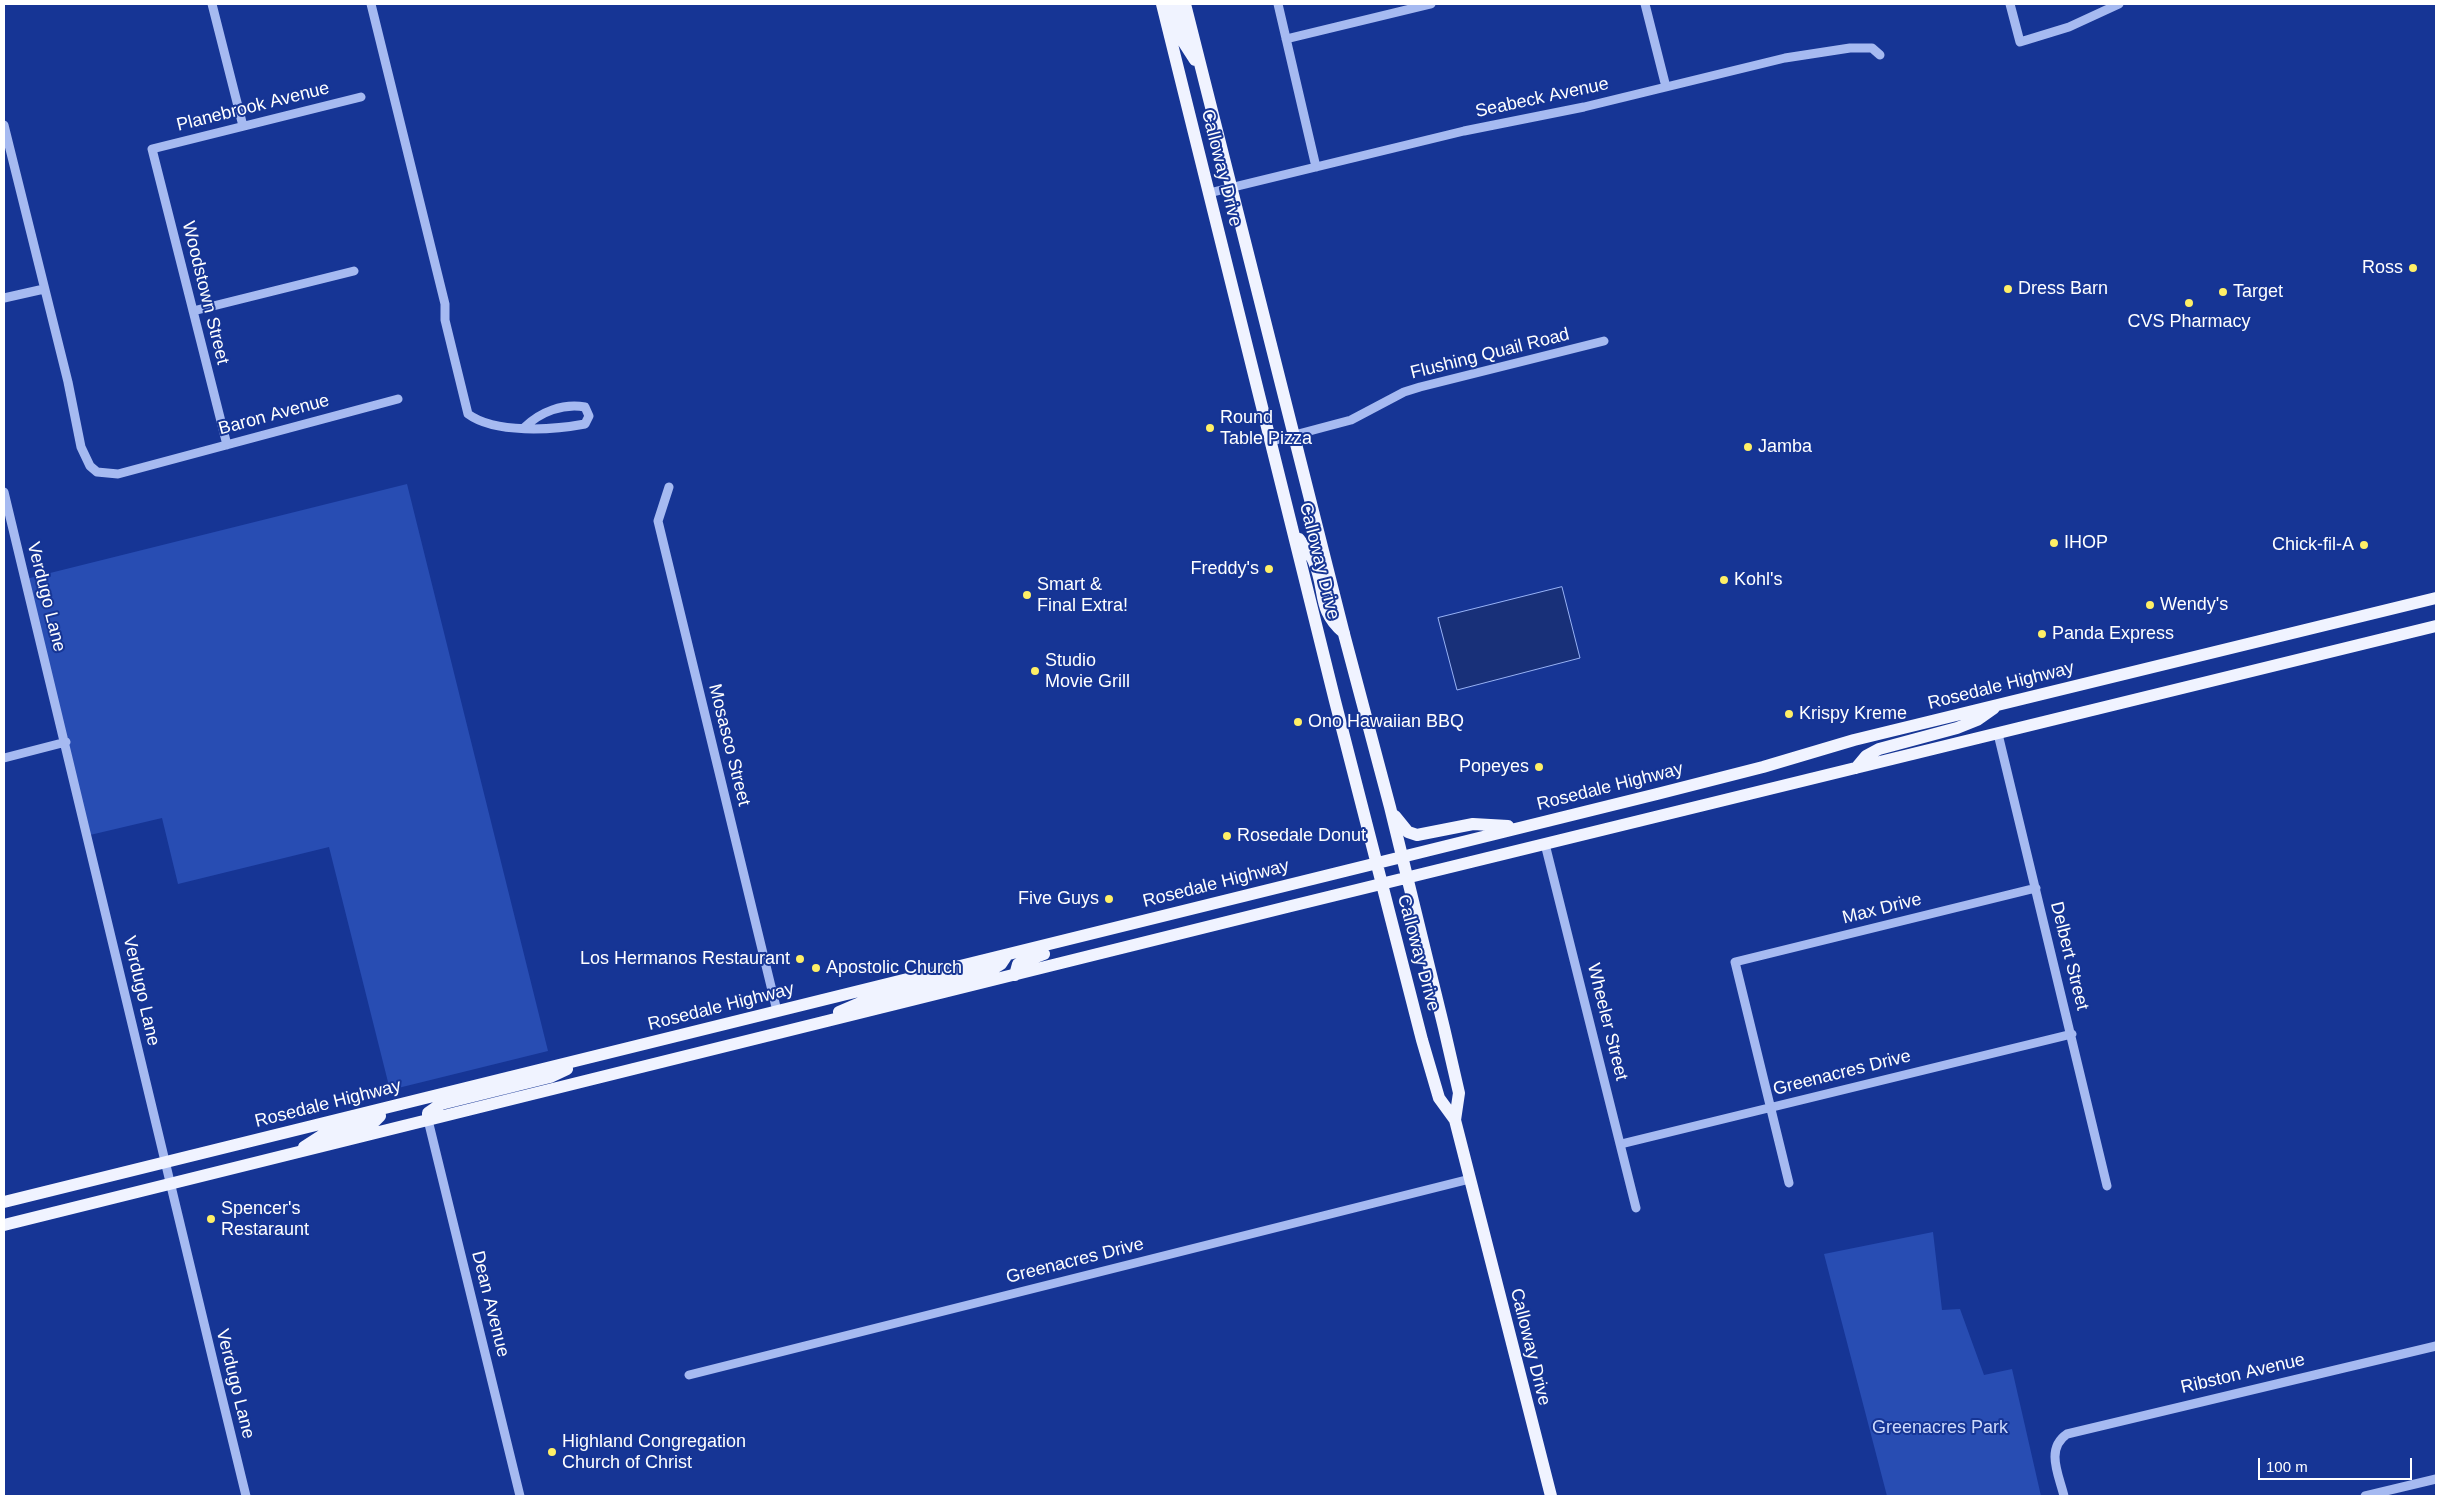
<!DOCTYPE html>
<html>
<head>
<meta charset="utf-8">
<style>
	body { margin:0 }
	#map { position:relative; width:2440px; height:1500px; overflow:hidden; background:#163595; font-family:Arial,sans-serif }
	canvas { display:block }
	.frame { position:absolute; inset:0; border:5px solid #fff; pointer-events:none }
	.scale { position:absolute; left:2258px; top:1458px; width:154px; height:22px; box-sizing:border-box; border:2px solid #fff; border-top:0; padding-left:6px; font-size:15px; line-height:18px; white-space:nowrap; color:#fff; -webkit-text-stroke:4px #163595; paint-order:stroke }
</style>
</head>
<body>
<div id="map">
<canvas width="2440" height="1500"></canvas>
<div class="frame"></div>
<div class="scale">100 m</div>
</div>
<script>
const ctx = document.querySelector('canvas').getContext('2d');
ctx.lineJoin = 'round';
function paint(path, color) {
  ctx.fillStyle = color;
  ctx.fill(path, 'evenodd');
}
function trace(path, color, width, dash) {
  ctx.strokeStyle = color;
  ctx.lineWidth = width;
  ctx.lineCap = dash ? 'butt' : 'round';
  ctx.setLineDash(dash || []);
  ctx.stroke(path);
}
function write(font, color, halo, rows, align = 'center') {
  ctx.font = font + ' Arial,sans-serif';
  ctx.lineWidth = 4;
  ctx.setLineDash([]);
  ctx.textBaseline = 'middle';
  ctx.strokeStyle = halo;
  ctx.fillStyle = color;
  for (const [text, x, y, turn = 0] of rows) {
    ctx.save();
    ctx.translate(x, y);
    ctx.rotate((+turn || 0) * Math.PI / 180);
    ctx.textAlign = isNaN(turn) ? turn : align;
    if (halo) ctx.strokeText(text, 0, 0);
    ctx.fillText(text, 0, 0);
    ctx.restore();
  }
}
const green = new Path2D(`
	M407,484l141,567 -158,39 -61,-243 -151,37 -16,-66 -72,17 -64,-256z
	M1933,1232l9,78 18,-1 24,66 28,-6 29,127h-154l-63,-242z`);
const water = new Path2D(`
	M1562,587l18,71 -123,32 -19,-72z`);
const minor = new Path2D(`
	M212,4l31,122
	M371,4l74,300v16l23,94c27,20 85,16 117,10l4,-8 -4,-9c-22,-4 -45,5 -60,20
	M1278,4l38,163
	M1645,4l21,83
	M2010,4l10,38 49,-15 50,-23
	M1286,39l145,-35
	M4,125l64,257 13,65 9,19 7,6 21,2 280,-75
	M1209,193l255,-62 120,-24 201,-49 65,-10h22l8,7
	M4,298l40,-9
	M193,311l161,-40
	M1272,441l79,-21 53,-28 16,-5 184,-46
	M227,445l-75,-296 209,-52
	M669,487l-11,34 119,490
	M4,492c83,335 160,670 242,1004
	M1998,734l109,452
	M4,758l62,-16
	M1545,844l91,364
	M428,1120l92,376
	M1621,1144l451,-110
	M1789,1183l-54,-221 301,-74
	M689,1375l781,-196
	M2064,1496c-5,-21 -19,-47 3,-62l369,-88
	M2365,1496l71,-17`);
const major = new Path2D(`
	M1162,4l173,697 87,339 17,58 16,22 96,376
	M1174,4l10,39 11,17
	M1185,4l159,630 46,173 54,221 15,65 -4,27
	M1299,539c5,7 12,15 15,23 13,29 2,47 30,71
	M1856,768l10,-12 13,-7 78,-21 20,-8 17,-12
	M1395,816l13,16 9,3 56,-11 35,2
	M1015,975l3,-11 26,-10
	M839,1012l28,-12 126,-31 8,-5 6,-9
	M428,1120v-7l13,-9 109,-27 17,-8
	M304,1147l17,-11 54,-15 5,-5 -1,-6
	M4,1202l1653,-408 106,-27 91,-27 582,-142
	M4,1225l1283,-318 1149,-281`);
const markers = [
	[2413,268,5,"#ffef66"],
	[2008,289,5,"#ffef66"],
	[2223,292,5,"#ffef66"],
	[2189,303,5,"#ffef66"],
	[1210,428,5,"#ffef66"],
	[1748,447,5,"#ffef66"],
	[2054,543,5,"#ffef66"],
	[2364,545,5,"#ffef66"],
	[1269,569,5,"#ffef66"],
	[1724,580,5,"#ffef66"],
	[1027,595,5,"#ffef66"],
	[2150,605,5,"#ffef66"],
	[2042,634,5,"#ffef66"],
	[1035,671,5,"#ffef66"],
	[1789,714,5,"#ffef66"],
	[1298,722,5,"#ffef66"],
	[1539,767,5,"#ffef66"],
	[1227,836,5,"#ffef66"],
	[1109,899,5,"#ffef66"],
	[800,959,5,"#ffef66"],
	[816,968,5,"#ffef66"],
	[211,1219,5,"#ffef66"],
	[552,1452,5,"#ffef66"]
];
const streetNames = [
	["Seabeck Avenue",1542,98,-12],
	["Planebrook Avenue",253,107,-14],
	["Calloway Drive",1221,168,76],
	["Woodstown Street",205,293,76],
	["Flushing Quail Road",1490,354,-14],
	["Baron Avenue",274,415,-15],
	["Calloway Drive",1319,561,76],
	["Verdugo Lane",46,597,76],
	["Rosedale Highway",2001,686,-14],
	["Mosasco Street",729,745,76],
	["Rosedale Highway",1610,787,-14],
	["Rosedale Highway",1216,884,-14],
	["Max Drive",1882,909,-14],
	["Calloway Drive",1418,953,75],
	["Delbert Street",2069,956,76],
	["Verdugo Lane",141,991,77],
	["Rosedale Highway",721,1007,-14],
	["Wheeler Street",1607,1022,76],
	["Greenacres Drive",1842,1073,-14],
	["Rosedale Highway",328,1104,-14],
	["Greenacres Drive",1075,1261,-14],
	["Dean Avenue",490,1304,76],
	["Calloway Drive",1530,1347,76],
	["Ribston Avenue",2243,1374,-13],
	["Verdugo Lane",235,1384,76]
];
const poiNames = [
	["Ross",2403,268,"right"],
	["Dress Barn",2018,289],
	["Target",2233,292],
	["CVS Pharmacy",2189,322,"center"],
	["Round",1220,418],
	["Table Pizza",1220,439],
	["Jamba",1758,447],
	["IHOP",2064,543],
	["Chick-fil-A",2354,545,"right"],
	["Freddy's",1259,569,"right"],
	["Kohl's",1734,580],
	["Smart &",1037,585],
	["Final Extra!",1037,606],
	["Wendy's",2160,605],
	["Panda Express",2052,634],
	["Studio",1045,661],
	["Movie Grill",1045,682],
	["Krispy Kreme",1799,714],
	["Ono Hawaiian BBQ",1308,722],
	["Popeyes",1529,767,"right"],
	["Rosedale Donut",1237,836],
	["Five Guys",1099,899,"right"],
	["Los Hermanos Restaurant",790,959,"right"],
	["Apostolic Church",826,968],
	["Spencer's",221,1209],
	["Restaraunt",221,1230],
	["Highland Congregation",562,1442],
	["Church of Christ",562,1463]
];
const parkNames = [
	["Greenacres Park",1940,1428]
];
paint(green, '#284db3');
paint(water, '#183079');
trace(water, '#98b2f4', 1);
trace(minor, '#a6baf1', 9);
trace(major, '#f0f3ff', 12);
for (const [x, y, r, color] of markers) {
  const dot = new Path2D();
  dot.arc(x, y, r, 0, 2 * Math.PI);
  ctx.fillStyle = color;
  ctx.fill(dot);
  trace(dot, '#163595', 2);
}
write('18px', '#fff', '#163595', streetNames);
write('18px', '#fff', '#163595', poiNames, 'left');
write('18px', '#cddafc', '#163595', parkNames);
</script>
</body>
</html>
